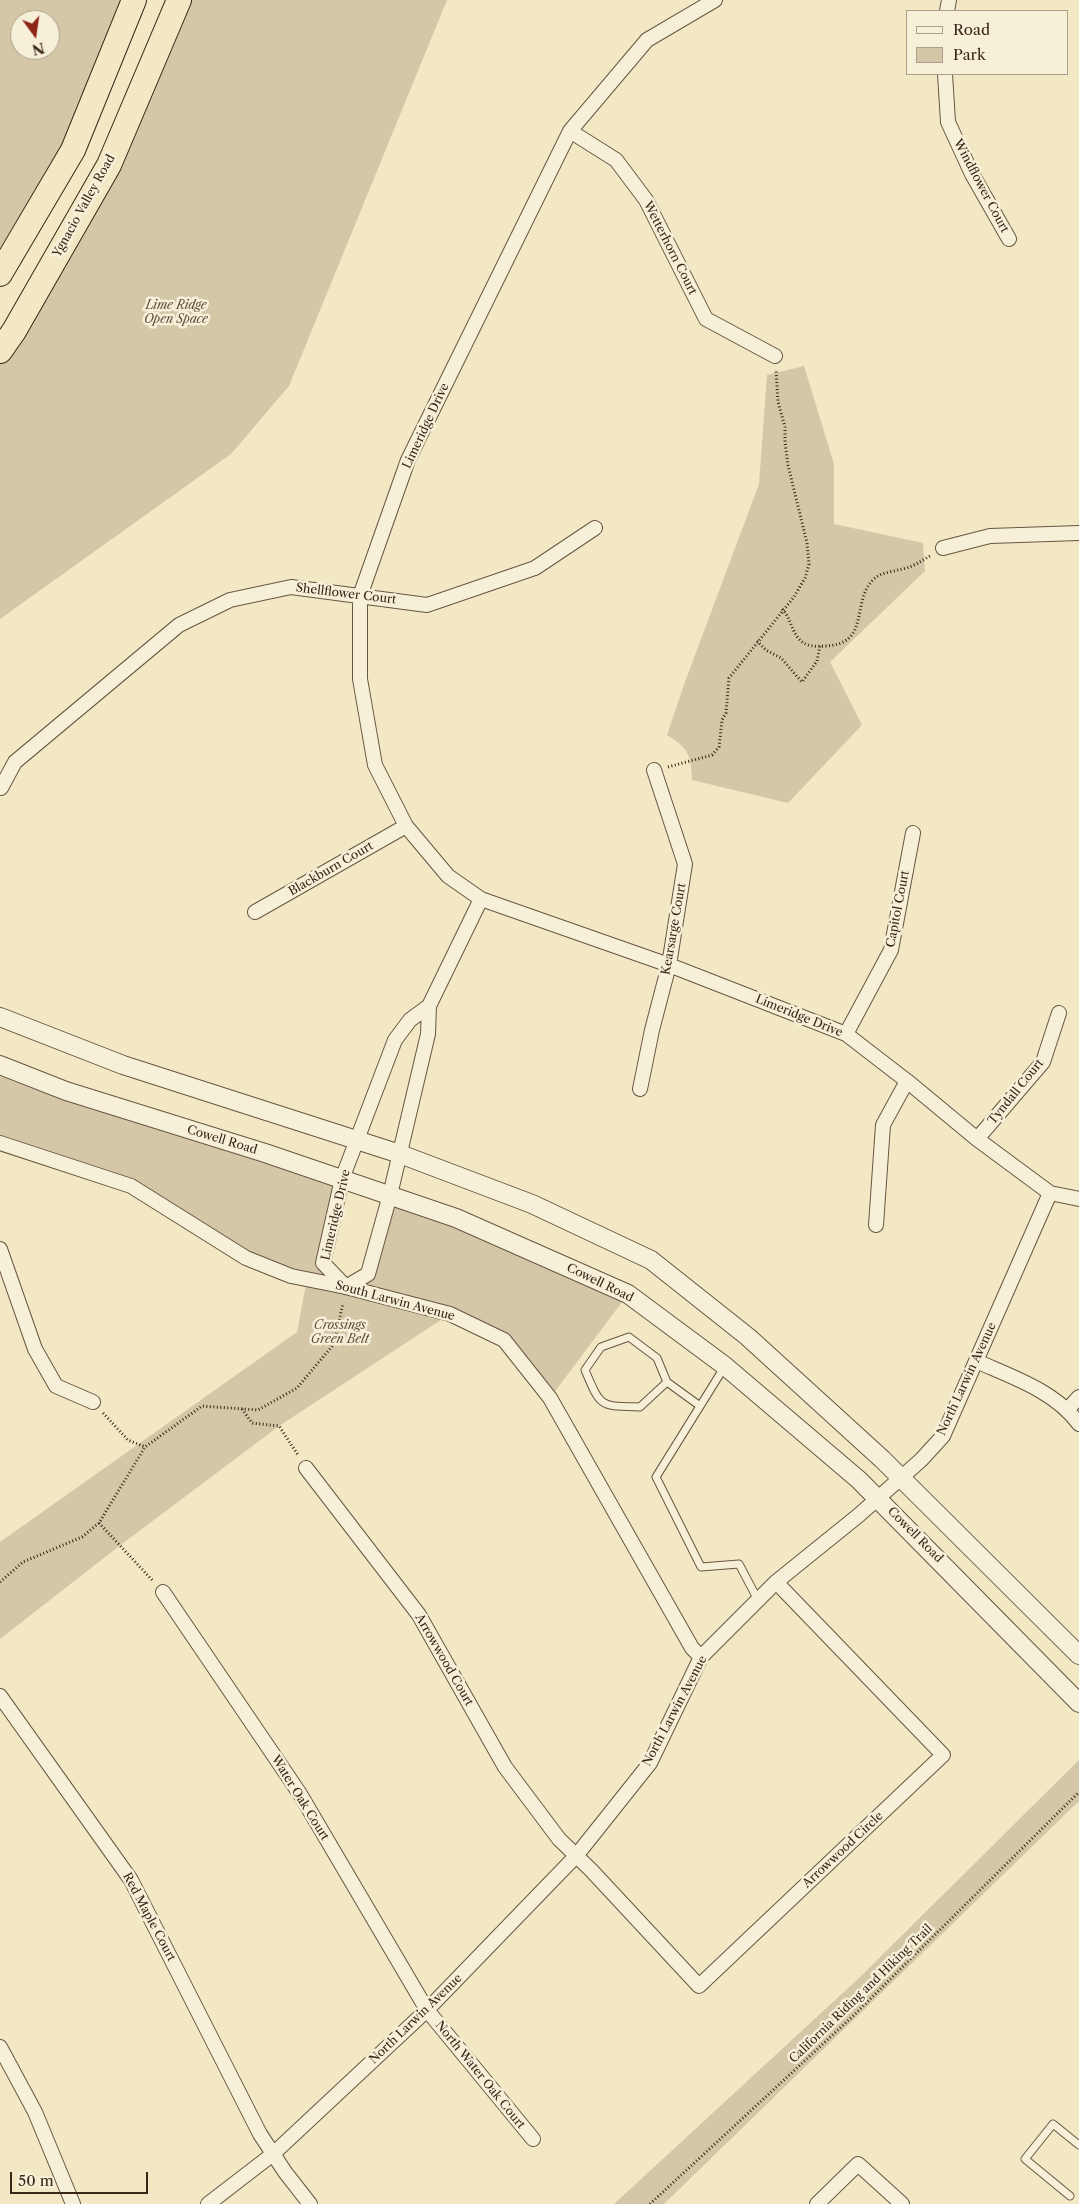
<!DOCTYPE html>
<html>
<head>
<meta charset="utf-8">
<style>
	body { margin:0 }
	#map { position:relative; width:1079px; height:2204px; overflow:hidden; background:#f2e8c4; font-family:"Libre Caslon Text",serif }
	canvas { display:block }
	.legend { position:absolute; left:906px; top:10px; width:162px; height:65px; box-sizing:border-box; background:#f7f0d9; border:1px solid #ab9f8b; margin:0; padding:6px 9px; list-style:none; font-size:15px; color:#392617 }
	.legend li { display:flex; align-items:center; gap:10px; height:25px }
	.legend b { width:25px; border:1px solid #ab9f8b }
	.north { position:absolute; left:10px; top:10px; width:50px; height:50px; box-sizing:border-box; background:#f7f0d9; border:1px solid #ab9f8b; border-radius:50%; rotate:166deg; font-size:14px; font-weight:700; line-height:20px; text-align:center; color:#392617 }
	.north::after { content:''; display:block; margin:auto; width:18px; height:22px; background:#8f2418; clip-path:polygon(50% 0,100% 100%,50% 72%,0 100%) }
	.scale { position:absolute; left:10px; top:2172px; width:138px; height:22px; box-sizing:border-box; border:2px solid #392617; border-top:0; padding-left:6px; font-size:15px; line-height:18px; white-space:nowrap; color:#392617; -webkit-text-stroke:4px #f7f0d9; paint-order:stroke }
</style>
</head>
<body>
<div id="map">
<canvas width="1079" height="2204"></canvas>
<ul class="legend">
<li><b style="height:6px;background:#f7f0d9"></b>Road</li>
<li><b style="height:14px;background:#d3c7a7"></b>Park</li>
</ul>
<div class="north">N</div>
<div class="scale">50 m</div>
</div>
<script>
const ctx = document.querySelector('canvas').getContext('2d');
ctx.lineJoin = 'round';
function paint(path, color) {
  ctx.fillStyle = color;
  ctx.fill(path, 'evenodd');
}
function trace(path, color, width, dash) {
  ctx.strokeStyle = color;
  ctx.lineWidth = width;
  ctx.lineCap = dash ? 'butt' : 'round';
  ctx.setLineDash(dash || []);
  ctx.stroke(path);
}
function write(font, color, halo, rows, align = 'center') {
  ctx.font = font + ' "Libre Caslon Text",serif';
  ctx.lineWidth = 5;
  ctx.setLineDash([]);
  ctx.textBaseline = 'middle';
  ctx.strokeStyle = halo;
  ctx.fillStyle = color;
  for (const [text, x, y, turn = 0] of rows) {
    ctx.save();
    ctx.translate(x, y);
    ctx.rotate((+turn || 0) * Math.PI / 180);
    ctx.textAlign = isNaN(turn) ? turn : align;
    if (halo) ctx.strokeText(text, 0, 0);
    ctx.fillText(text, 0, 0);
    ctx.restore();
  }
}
const green = new Path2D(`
	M0,0h134l-134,274zM20,20h30v30h-30z
	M179,0h268l-158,386 -58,68 -231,165v-268l14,-20z
	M804,366l30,98v60l89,19 2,28 -95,91 32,63 -74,78 -96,-23c-1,-26 -4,-32 -25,-45l18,-53 74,-198 8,-109z
	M0,1065l342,114 -19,84 23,24 22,-13 22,-79 238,99 -78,104 -46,-58 -54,-26 -171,112 -161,121 -118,92v-97l297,-210 10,-53 -16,-3 -160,-90 -131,-43z
	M1079,1760v41l-415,403h-50l244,-225z`);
const path = new Path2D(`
	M782,609c9,9 9,21 17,30 6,7 16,8 25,7 48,-1 26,-45 50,-67 7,-7 19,-7 28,-10 11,-2 19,-8 28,-13
	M757,641l9,9 15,8 21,24 15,-21 3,-15
	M668,767l44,-12 7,-8 3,-27 4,-7 3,-35 65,-81 11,-19 4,-14 -2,-21 -19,-78 -3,-23v-15l-7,-25 -2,-33
	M242,1409l10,14 27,3 19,29
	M103,1413l25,27 17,7
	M99,1523l54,58
	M0,1582l23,-20 59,-25 17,-14 46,-76 57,-41 56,4 39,-22 37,-44 9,-41
	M650,2204l202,-187 227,-225`);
const service = new Path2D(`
	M725,1366l-69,111 45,90 38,-3 19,36
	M667,1382l-27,25c-40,-1 -39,1 -55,-37l16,-23 28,-10 28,21 10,24 33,24
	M1070,2196l-45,-37 28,-35 26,21`);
const minor = new Path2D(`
	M715,0l-68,40 -77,91 -162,329 -48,136v83l15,86 31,61 42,50 33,23 188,66 177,69 61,47 70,58 73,54 29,6
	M947,11l2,-11
	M945,74l3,48 24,52 37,65
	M570,131l46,29 30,40 60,119 69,37
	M943,548l47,-12 89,-3
	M1,788l14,-26 164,-137 51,-25 61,-13 136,18 108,-37 60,-40
	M255,912l151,-86
	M429,1006l-1,28 -38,161 -22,79 -22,13 -23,-24 19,-84 53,-139 15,-20z
	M429,1006l52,-107
	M846,1034l45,-84 22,-117
	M640,1089l12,-59 17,-65 16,-101 -31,-94
	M977,1139l66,-77 16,-49
	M0,1143l131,43 115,72 45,18 55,11 104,27 54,26 46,58 142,250 9,9
	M876,1225l7,-100 24,-44
	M0,1249l35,100 21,37 37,16
	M976,1361c36,16 79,30 103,63
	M1068,1409l11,-12
	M306,1468l113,147 86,152 54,72 32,31 108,116 244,-231 -167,-173
	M163,1592l137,202 127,216 106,129
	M0,1696l131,184 129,254 25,38 25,32
	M0,2047l35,65 38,92
	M208,2204l65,-50 154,-144 149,-154 74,-93 51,-106 75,-75 83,-67 62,-55 22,-24 107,-243
	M817,2204l41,-40 44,40`);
const tertiary = new Path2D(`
	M0,1017l123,48 277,89 132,50 119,56 97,77 134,122 197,196
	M0,1065l66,26 199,62 191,65 172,76 97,72 134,114 220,223`);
const trunk = new Path2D(`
	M0,274l73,-124 61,-150
	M0,351l14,-20 95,-166 70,-165`);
const streetNames = [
	["Windflower Court",981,186,62],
	["Ygnacio Valley Road",84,206,-61],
	["Wetterhorn Court",670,248,63],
	["Limeridge Drive",426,426,-65],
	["Shellflower Court",346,594,7],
	["Blackburn Court",331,869,-30],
	["Capitol Court",898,909,-79],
	["Kearsarge Court",674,929,-80],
	["Limeridge Drive",799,1016,22],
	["Tyndall Court",1016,1092,-51],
	["Cowell Road",222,1140,17],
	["Limeridge Drive",336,1215,-77],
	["Cowell Road",600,1283,26],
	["South Larwin Avenue",395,1301,15],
	["North Larwin Avenue",967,1379,-65],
	["Cowell Road",915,1535,45],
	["Arrowwood Court",444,1660,60],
	["North Larwin Avenue",675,1711,-62],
	["Water Oak Court",300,1798,58],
	["Arrowwood Circle",843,1850,-43],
	["Red Maple Court",149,1917,62],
	["California Riding and Hiking Trail",861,1994,-44],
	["North Larwin Avenue",416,2019,-44],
	["North Water Oak Court",480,2075,51]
];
const parkNames = [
	["Lime Ridge",176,306],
	["Open Space",176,320],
	["Crossings",340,1326],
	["Green Belt",340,1340]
];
paint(green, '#d3c7a7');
trace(service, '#675642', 9);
trace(minor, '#675642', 16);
trace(tertiary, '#675642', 20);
trace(trunk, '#392617', 26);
trace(path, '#392617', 3, [1, 2.5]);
trace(service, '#f7f0d9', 7);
trace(minor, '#f7f0d9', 14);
trace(tertiary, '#f7f0d9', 18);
trace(trunk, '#f2e8c4', 24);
write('12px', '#392617', '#f7f0d9', streetNames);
write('italic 12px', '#604e3b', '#f7f0d9', parkNames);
</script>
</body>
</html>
